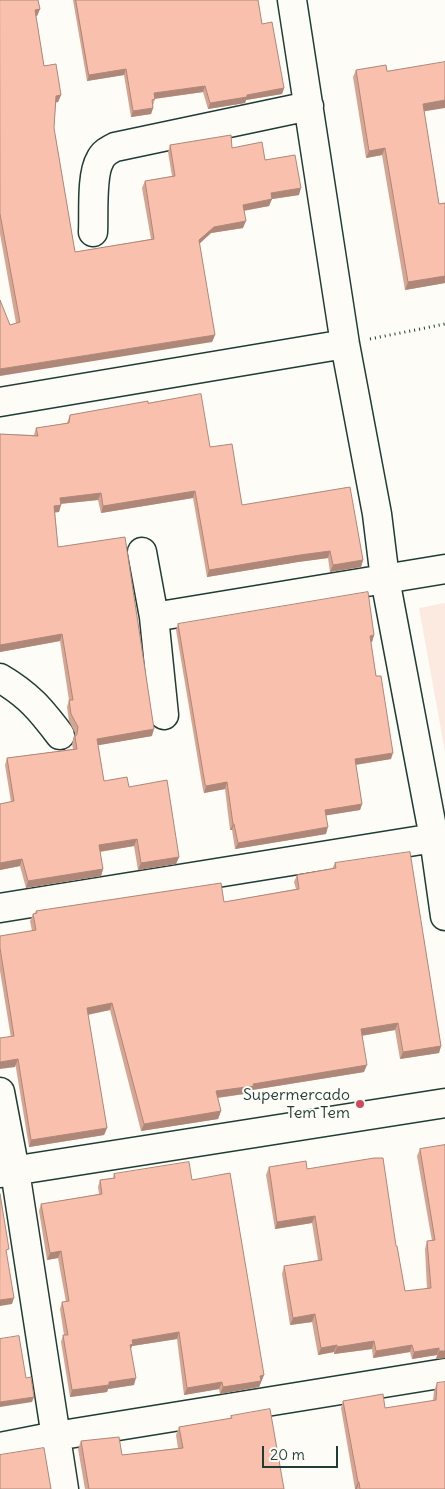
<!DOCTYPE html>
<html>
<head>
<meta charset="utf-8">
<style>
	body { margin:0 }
	#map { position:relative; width:445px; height:1489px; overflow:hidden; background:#fdfcf7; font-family:Delius,sans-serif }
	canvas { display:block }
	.scale { position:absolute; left:262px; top:1446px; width:76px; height:22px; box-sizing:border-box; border:2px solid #1f3d34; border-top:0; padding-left:6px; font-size:15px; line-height:18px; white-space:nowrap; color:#1f3d34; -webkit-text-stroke:4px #fdfcf7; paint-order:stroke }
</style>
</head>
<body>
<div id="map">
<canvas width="445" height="1489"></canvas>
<div class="scale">20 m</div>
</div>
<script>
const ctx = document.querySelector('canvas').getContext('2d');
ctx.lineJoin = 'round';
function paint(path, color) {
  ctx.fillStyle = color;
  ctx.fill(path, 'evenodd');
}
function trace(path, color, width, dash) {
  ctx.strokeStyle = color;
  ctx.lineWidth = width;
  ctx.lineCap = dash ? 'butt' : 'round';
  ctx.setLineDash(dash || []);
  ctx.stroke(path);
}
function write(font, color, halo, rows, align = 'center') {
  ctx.font = font + ' Delius,sans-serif';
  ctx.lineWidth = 4;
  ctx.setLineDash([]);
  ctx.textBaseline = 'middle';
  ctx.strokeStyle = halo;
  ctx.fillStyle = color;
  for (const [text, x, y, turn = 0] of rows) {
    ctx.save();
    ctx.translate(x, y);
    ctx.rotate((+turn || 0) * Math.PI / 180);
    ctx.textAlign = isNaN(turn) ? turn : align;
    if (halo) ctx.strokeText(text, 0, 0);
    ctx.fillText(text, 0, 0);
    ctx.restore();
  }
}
const built = new Path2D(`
	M445,603v149l-26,-144z`);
const path = new Path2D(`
	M370,339l75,-15`);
const minor = new Path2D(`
	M292,0l53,344 32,170 8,65 49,259 11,78
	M93,232c1,-18 -2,-57 7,-72 3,-7 9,-10 15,-13l194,-41
	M0,402l345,-58
	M142,552l12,65 10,98
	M154,617l291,-48
	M0,678c29,17 41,32 60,57
	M0,908l434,-70
	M0,1092l15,79 49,318
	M0,1173l445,-70
	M0,1447l56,-11 389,-63`);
const wall = new Path2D(`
	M0,0l40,9 -3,7h-1l8,50 17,29 -3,7h-2l-2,26 21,124 76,-13 -9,-51 3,-7 27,-5 -4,-24 2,-7 62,3 33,12 34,35 -27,4 -3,7 -25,5 -1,17 -32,5 -12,11 16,91 -3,7 -202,-17 6,-2 -16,-89z
	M73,0h185l4,24 22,64 -2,6 -36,6 -1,3 -37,6 -5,-17 -48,7 -2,6v3l-2,6 -20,3 -7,-42 -37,6z
	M356,70l31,1 37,40 15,93 6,-1v80l-40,7 -23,-135 -16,3 -13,-81z
	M148,403l62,44 32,58 121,55 -2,7 -31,5 -2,-14 -30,4 -91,15 -14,-79 -92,15 -3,-13 -37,4 -2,8h-4l3,35 94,189 -54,9 6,36 25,6 50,70 -3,7 -38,6 -4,-24 -34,6 3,17 -2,7 -75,12 -6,-22 -20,4v-66l11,-2 -6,-37 2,-7 66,-9 -1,-5 3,-11 -6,-12 -2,-14 2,-7 -9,-59 -60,11v-218l34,1 2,-7 31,-5 3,-8z
	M178,624l196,11 -2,7h-1l5,34 15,83 -35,6 6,39 -2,6 -34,5v19l-91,15 -3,-19h-2l-5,-41 -21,4 -1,-3 -27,-160z
	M335,863l106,183 -2,7 -39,6 -5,-29 -33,6 2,36 -112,18 -1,3 -33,5 3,13 -3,8 -77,12 -31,-121 -22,5 19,113 -3,7 -75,12 -29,-176v-35l32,-5 -2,-10 3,-7 2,-1 1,-2 188,-9 72,-13 -2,-7 3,-7 35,-6z
	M445,1145v213l-9,1 1,-4 -25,4 -2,-7 -37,6 -1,-9 -38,5v-2l-16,3 -6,-33 -22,3 -8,-51 2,-8 34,-6 -6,-37 -37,6 -9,-54 3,-8 38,2 89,77 9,45 22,-2 -2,-40 2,-8h5l-15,-85 3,-7z
	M114,1174l78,6 72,195 -5,12 -39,7 -1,-5 -35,6 -7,-56 -45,7 -1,3 3,36 -26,4 -1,3 -37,5 -9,-55 2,-7h1l-4,-26 2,-7h4l-8,-44 -11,2 -8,-49 2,-7 58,-10 -1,-7 2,-7 13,-2z
	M437,1383l8,106h-90l-14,-81 2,-7 42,7 48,-7 1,-10z
	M231,1416l53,73h-199l-7,-40 3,-8 41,14 56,-7 -2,-13 3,-8 51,-8z`);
const shadedWall = new Path2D(`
	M40,9l-3,7h-5l3,-6z
	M126,69l-2,6 -37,6 2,-6z
	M205,86l-2,6 -51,7 2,-6z
	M284,88l-2,6 -36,6 -1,3 -37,6 2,-6 37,-8z
	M61,95l-3,7 -4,1 2,-7z
	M445,100v8l-25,4 3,-8z
	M153,108l-2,6 -20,3 2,-6z
	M385,148l-3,7 -16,3 3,-7z
	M301,188l-2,7 -27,4 -3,7 -28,5 2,-6 28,-12z
	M246,221l-3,7 -32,5 -15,14 3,-7 15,-13z
	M445,276v7l-40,7 3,-8z
	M215,335l-3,7 -212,34v-7z
	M195,491l-2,7 -92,15 2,-7z
	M101,493l-3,7 -41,4 3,-6z
	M61,505l-2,7 -7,1 2,-7z
	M330,551l-2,7 -30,4 -91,15 2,-7 91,-15z
	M363,560l-2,7 -31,5 3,-7z
	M62,634l-2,7 -60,11v-7z
	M374,635l-2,7h-5l3,-6z
	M154,729l-2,7 -58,10 3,-7z
	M393,753l-2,6 -38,6 2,-6z
	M227,782l-2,7 -21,4 2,-7z
	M362,804l-2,6 -37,6 2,-6z
	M233,824h1l-2,6h-2z
	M328,827l-2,7 -91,15 3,-6z
	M137,839l-3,7 -37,6 2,-7z
	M179,857l-3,7 -38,6 3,-7z
	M22,859l-2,7 -20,4v-7z
	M103,869l-2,7 -75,12 2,-7z
	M112,1003l-2,7 -25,5 2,-7z
	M398,1023l-3,7 -36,6 2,-7z
	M441,1046l-2,7 -39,6 3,-7z
	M18,1059l-3,8 -15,2v-7z
	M367,1065l-3,7 -112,18 -1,3 -37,5 2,-7 37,-7z
	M221,1111l-3,8 -77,12 3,-7z
	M107,1128l-3,7 -75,12 2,-7z
	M315,1216l-3,7 -37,6 2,-7z
	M61,1251l-3,7 -11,2 3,-7z
	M14,1298l-2,6 -12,2v-6z
	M315,1314l-3,8 -22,3 3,-7z
	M179,1332l-2,7 -45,7 -2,5 -2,1 4,-12z
	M374,1341l-2,8 -38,5 3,-7z
	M337,1345l-3,7 -16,3 3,-7z
	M412,1345l-2,7 -37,6 3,-7z
	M439,1348l-2,7 -25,4 2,-7z
	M439,1351h6v7l-9,1z
	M264,1375l-5,12 -39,7 3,-7z
	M136,1378l-2,7 -26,4 -1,3 -37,5 2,-7 37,-8z
	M222,1382l-3,7 -35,6 3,-7z
	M34,1397l-2,5 -32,5v-5z
	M358,1482h1l-2,7h-2z`);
const building = new Path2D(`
	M0,0h38l2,9 -5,1 9,56 12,-2 5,31 -5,1 -2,32 21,124 79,-13 -9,-58 30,-5 -5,-31 61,-10 1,13 30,-6 3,18 30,-5 6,33 -30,5 1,6 -29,6 3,16 -32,6 -15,13 16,95 -215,34v-69l10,25 10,-3 -20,-108z
	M76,0h182l4,24 10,-2 12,66 -37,7v2l-37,6 -5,-17 -51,7 1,6 -3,1 1,8 -20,3 -7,-42 -37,6z
	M445,62v38l-22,4 16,100 6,-1v73l-37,6 -23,-134 -16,3 -13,-81 30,-5 1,6z
	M201,394l9,53 22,-3 10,61 108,-18 13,73 -30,5 -3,-14 -30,4 -91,15 -14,-79 -92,15 -2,-13 -41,5 1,7 -7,1 4,41 67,-10 29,192 -57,10 7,42 23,-4 2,10 38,-7 12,77 -38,6 -4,-24 -38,6 4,24 -75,12 -6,-22 -22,4v-59l14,-3 -7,-43 70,-9 -2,-12 2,-3 1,-7 -7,-13 -2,-14h4l-11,-66 -62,11v-211l38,2 -2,-8 33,-5 1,-8 78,-14v2z
	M368,592l6,43 -4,1 6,40h5l12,77 -38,6 7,45 -37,6 3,17 -90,16 -4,-19h-1l-6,-42 -21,4 -1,-2 -27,-160z
	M410,852l31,194 -38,6 -5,-29 -37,6 6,36 -114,19 1,2 -38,5 5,20 -77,13 -32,-121 -25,5 20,120 -76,12 -13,-81 -18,3v-24l14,-2 -14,-88v-12l36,-6 -3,-16 4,-1 -1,-2 185,-28 3,19 75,-13 -2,-14 39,-7 -1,-5z
	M445,1145v206h-6v-3l-25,4 -2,-7 -36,6 -2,-10 -37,6v-2l-16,3 -6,-34 -22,4 -9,-52 38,-6 -7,-44 -38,6 -8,-55 37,-6 1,8 67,-11h9l13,88h1l8,45 26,-3 -4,-47 8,-1 -15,-91z
	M189,1162l3,18 38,-7 34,202 -4,1 1,5 -38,6 -1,-5 -35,6 -8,-56 -47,8 1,4 -3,1 6,33 -27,4v3l-37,5 -9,-55h5l-6,-33 7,-1 -8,-50 -11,2 -9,-49 61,-10 -2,-14 15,-2 -1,-4z
	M0,1194l9,55 -3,1 8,48 -14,2z
	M19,1336l7,42 5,-1 3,20 -34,5v-63z
	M445,1382v107h-85l-1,-7h-1l-15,-81 40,-7 2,14 51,-8 1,-17z
	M270,1409l14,80h-195l-8,-48 38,-4 3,18 61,-7 -4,-21 53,-9 -1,-2z
	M44,1448l7,41h-51v-34z`);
const markers = [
	[360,1104,5,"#d1495b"]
];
const poiNames = [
	["Supermercado",350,1095],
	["Tem Tem",350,1113]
];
paint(built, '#fceae1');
trace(minor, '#1f3d34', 31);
trace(path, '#1f3d34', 3, [1, 4]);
trace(minor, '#fdfcf7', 28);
paint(wall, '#d6a695');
paint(shadedWall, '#ae8779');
paint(building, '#f9c1ad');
trace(building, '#ae8779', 1);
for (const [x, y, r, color] of markers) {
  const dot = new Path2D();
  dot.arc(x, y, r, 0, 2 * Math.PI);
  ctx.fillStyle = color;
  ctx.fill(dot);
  trace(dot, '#fdfcf7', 2);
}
write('16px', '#1f3d34', '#fdfcf7', poiNames, 'right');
</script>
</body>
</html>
